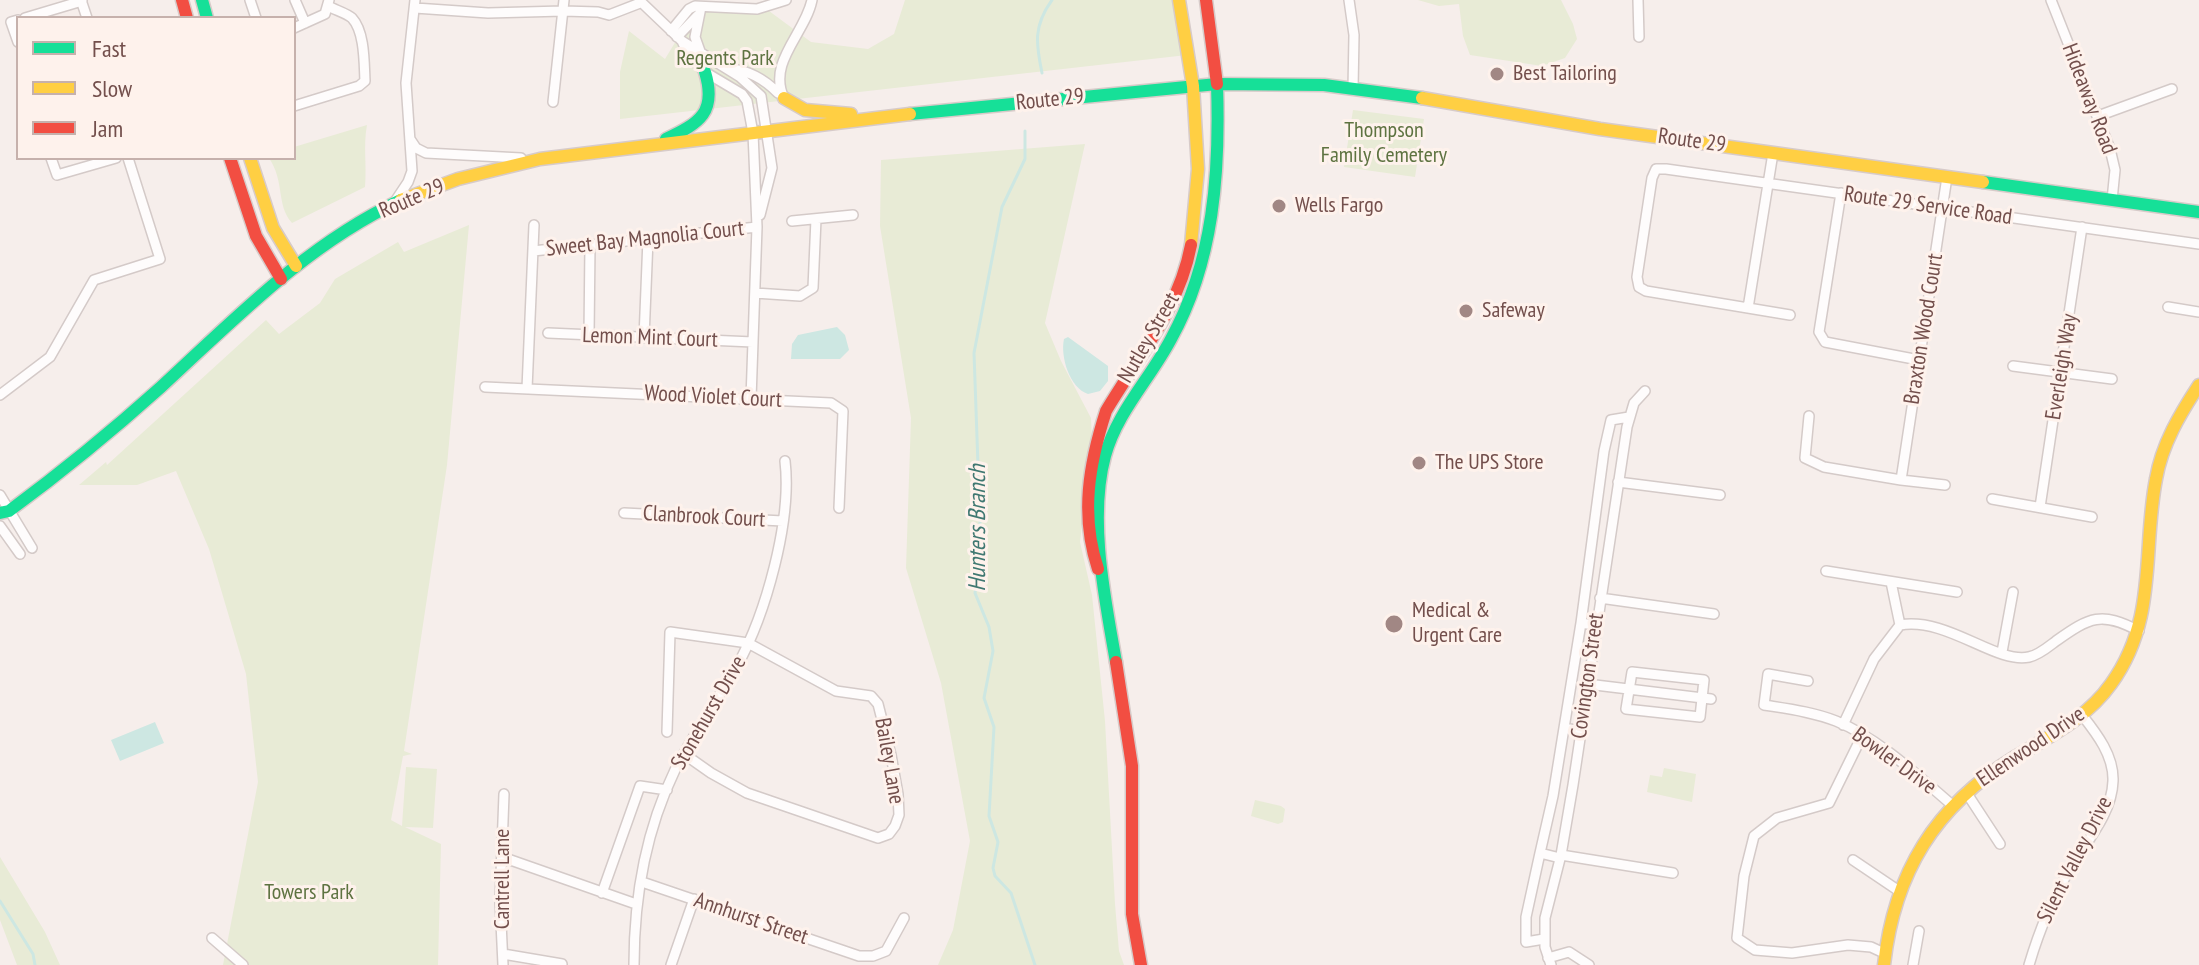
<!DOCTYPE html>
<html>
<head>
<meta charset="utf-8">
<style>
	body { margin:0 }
	#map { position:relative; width:2199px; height:965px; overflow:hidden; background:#f6eeeb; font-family:"PT Sans Narrow",sans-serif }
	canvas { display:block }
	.legend { position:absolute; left:16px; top:16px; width:280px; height:144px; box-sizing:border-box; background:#fef2ec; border:2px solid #c6b1ac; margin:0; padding:10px 14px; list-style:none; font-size:24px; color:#734f4c }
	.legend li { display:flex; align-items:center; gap:16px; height:40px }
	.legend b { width:40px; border:2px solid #c6b1ac }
</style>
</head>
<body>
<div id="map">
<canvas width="2199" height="965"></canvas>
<ul class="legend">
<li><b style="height:10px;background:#16e098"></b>Fast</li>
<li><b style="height:10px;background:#ffcf43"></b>Slow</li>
<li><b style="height:10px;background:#f24e42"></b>Jam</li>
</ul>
</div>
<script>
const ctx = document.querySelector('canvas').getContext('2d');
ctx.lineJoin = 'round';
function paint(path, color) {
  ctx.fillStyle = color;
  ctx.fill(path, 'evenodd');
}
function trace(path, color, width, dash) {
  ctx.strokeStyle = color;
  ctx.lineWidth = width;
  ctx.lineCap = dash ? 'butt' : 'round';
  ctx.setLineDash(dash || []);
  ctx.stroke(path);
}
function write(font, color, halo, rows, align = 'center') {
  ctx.font = font + ' "PT Sans Narrow",sans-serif';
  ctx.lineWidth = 6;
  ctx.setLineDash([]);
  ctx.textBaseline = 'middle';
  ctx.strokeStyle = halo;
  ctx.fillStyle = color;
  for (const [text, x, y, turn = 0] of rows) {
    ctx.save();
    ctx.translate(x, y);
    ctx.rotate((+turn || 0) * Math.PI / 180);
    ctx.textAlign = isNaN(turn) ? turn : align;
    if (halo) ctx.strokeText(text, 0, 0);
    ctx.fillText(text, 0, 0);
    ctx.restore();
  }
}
const green = new Path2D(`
	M905,0h272l10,55 -567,64v-47l9,-41 36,28 14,-23 10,-27 76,-1 46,34 57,7 26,-15z
	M1418,0h143l12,24 4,15 -12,19 -23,8 -72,-11 -7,-19 -4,-32 -20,2z
	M1353,110l71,9 -9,58 -71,-10z
	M367,125c-4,22 0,39 -2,62l-73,36c-16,-18 -7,-41 -23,-65h25v-11z
	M1085,144l-40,179 16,38 30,57 1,25 -12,99 12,53 13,126 10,183 4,47 5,14h-186l15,-35 17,-89 -29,-158 -35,-115 5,-150 -31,-192 1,-66z
	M469,225l-22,240 -43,286 8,3 -9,2 -12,64 11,6 4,-59 31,2 -4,59 -28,-1 36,17 -3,121h-215l35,-183 -12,-108 -37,-125 -33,-78 -39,14h-58l27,-23 1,3 159,-145 13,14 41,-31 15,-24 63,-37 6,10z
	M1664,768l32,6 -4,28 -45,-10 3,-17 12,2z
	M1255,800l26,6 4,3 -2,13 -5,2 -27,-8z
	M0,857l45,75 15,33h-43l-17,-45z`);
const water = new Path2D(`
	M837,327l8,8 4,15 -9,9h-49l1,-15 6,-9z
	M1068,337l40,29v15l-8,10 -12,3c-18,-6 -28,-37 -24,-55z
	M155,722l9,21 -44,18 -9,-21z`);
const stream = new Path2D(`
	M1042,73c-6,-29 -9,-47 10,-73
	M1025,131v28l-23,48 -28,146 7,197 -6,43 14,34 4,24 -9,47 10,29 -5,89 9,26 -5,26 2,8 16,17 24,72
	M0,901l33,53 2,11`);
const street = new Path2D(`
	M81,0l6,18
	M250,0l6,18
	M295,0l10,23
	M639,0l43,41 58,36 21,19 11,72 -12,47
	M1349,0l5,35 -1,54
	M1638,0l1,37
	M2051,0l59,149 5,21 -3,30
	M701,7l-6,30 6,17
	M415,8l73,5 75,-2 35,1 11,3 31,-12
	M25,18l57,-17
	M18,20l-7,2 7,20
	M294,28l31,-14 4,-14
	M671,31l18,-22 6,-3 62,3 29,-9
	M677,37l20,-21
	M682,41l7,15 16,16 37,22 5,7 6,32 4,94 -6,172
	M728,68c21,3 35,10 50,25
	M784,98c-17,-36 21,-64 28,-98
	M553,102l11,-102
	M294,106l65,-20 6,-5c-1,-18 0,-49 -13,-63 -6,-5 -17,-8 -24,-12
	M2098,116l74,-27
	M410,139l6,9 10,5 95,5
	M51,158l6,17 59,-17
	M1841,193l-22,139 6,10 94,18
	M394,203l14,-21 4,-11 -6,-88 9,-83
	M792,221l61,-6
	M533,251l224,-24
	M755,293l45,3 13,-8 3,-69
	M2168,307l31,5
	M1748,308l25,-155
	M1790,315l-144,-24 -7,-4 -2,-10 15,-99 4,-9h10l533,75
	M548,333l205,9
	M589,335l1,-90
	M644,338l4,-99
	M2013,366l99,13
	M485,387l346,16 12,8 -4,97
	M527,389l7,-164
	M0,395l50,-38 44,-77 66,-21 -32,-101
	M1809,416l-4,42 19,9 77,13 46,-303
	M1901,480l44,5
	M1618,482l102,13
	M0,495l32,53
	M1992,499l100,18
	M2040,507l42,-280
	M624,513l159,8
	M0,526l20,28
	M1826,571l131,21
	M1891,582l9,43
	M1600,598l114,16
	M1581,623l23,-172 7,-31 18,-3
	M2002,652l11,-60
	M1632,672l72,8 -4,37 -74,-8z
	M1808,681l-40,-7 -4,31c25,4 49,7 72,16 42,17 81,54 115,83
	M1587,684l124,15
	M1843,725l31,-66 26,-34c48,-8 95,39 129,32 10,-2 19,-10 27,-16 34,-24 45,-30 83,-10
	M1564,728l17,-105 6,1
	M667,732l3,-100 78,11 88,48 35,5 7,8 13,51 7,39 1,21 -4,11 -6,8 -11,4 -131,-45 -36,-20 -27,-19
	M1862,736l-33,67 -52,15 -23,18 -10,40 -7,62 18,12 37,3 56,-8 23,2 13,6
	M1966,792l34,52
	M1540,853l13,-57 11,-68 17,3
	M1561,855l112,18
	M502,857l134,47
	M1853,860l46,31
	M642,882l217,74h14l13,-5 18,-33
	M602,893l38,-107 27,4
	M212,938l31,27
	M1544,939l-18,3v-25l14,-64 20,5
	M503,954l59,10
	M1548,958l21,-6 20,13
	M503,965l-3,-64 4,-107
	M634,965c0,-66 12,-135 41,-195 18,-36 42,-69 62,-104 29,-52 55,-146 48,-205
	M671,965l23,-66
	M1551,965l-6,-18v-29l16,-63 12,-70 54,-358 7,-24 11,-12
	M1913,965l6,-34
	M2029,965c10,-34 23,-66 41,-96 16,-27 42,-55 43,-88 1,-25 -16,-47 -31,-66`);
const fast = new Path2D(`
	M202,0l5,18
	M910,114l307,-30 107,1 98,13
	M666,139c34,-16 51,-27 39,-67
	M1983,182l216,30
	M0,513l9,-2c53,-39 103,-80 152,-124 76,-70 145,-142 240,-187
	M1116,662c-11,-63 -28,-143 -11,-206 12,-44 45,-77 66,-117 43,-78 49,-167 46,-255`);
const slow = new Path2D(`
	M1179,0l14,86
	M784,98l21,12 46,4
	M1422,98l178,31 383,53
	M250,158l23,70 23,38
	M401,200l57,-21 82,-20 370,-45
	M1191,245l7,-76 -5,-83
	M1884,965c10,-92 51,-159 131,-208 35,-21 72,-39 96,-73 47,-65 31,-133 45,-205 6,-35 24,-65 43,-94`);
const jam = new Path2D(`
	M182,0l5,18
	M1206,0l11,84
	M230,158l26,78 25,43
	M1098,569c-18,-54 -9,-105 8,-158 32,-54 73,-102 85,-166
	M1116,662l16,104v148l9,51`);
const markers = [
	[1497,74,8,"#a18784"],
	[1279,206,8,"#a18784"],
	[1466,311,8,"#a18784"],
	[1419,463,8,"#a18784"],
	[1394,624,10,"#a18784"]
];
const parkNames = [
	["Regents Park",725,59],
	["Thompson",1384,131],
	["Family Cemetery",1384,156],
	["Towers Park",309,893]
];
const poiNames = [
	["Best Tailoring",1513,74],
	["Wells Fargo",1295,206],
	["Safeway",1482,311],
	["The UPS Store",1435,463],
	["Medical &",1412,611],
	["Urgent Care",1412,636]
];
const streetNames = [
	["Hideaway Road",2089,99,69],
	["Route 29",1050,100,-6],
	["Route 29",1692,141,8],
	["Route 29",412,199,-23],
	["Route 29 Service Road",1928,206,8],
	["Sweet Bay Magnolia Court",645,239,-6],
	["Braxton Wood Court",1924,329,-81],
	["Lemon Mint Court",650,338,2],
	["Nutley Street",1149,338,-60],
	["Everleigh Way",2062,367,-81],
	["Wood Violet Court",713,397,3],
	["Clanbrook Court",704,517,3],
	["Covington Street",1588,676,-82],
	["Stonehurst Drive",709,713,-60],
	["Ellenwood Drive",2031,747,-34],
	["Bailey Lane",889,761,80],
	["Bowler Drive",1894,761,36],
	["Silent Valley Drive",2075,860,-63],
	["Cantrell Lane",503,879,-90],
	["Annhurst Street",751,919,19]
];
const waterNames = [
	["Hunters Branch",978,528,-90]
];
paint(green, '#e8ebd6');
paint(water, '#cde7e2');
trace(stream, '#cde7e2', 3);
trace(street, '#d4cac8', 12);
trace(fast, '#d7cbc9', 15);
trace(slow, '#d7cbc9', 15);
trace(jam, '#d7cbc9', 15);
trace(street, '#fefcfc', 9);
trace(fast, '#16e098', 12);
trace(slow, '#ffcf43', 12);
trace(jam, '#f24e42', 12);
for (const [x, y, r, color] of markers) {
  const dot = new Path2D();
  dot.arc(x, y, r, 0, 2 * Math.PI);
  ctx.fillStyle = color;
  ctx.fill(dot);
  trace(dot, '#fef2ec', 3);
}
write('22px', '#5e7341', '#fef2ec', parkNames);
write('22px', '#734f4c', '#fef2ec', poiNames, 'left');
write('22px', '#734f4c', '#fef2ec', streetNames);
write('italic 24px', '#407872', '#fef2ec', waterNames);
</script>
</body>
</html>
